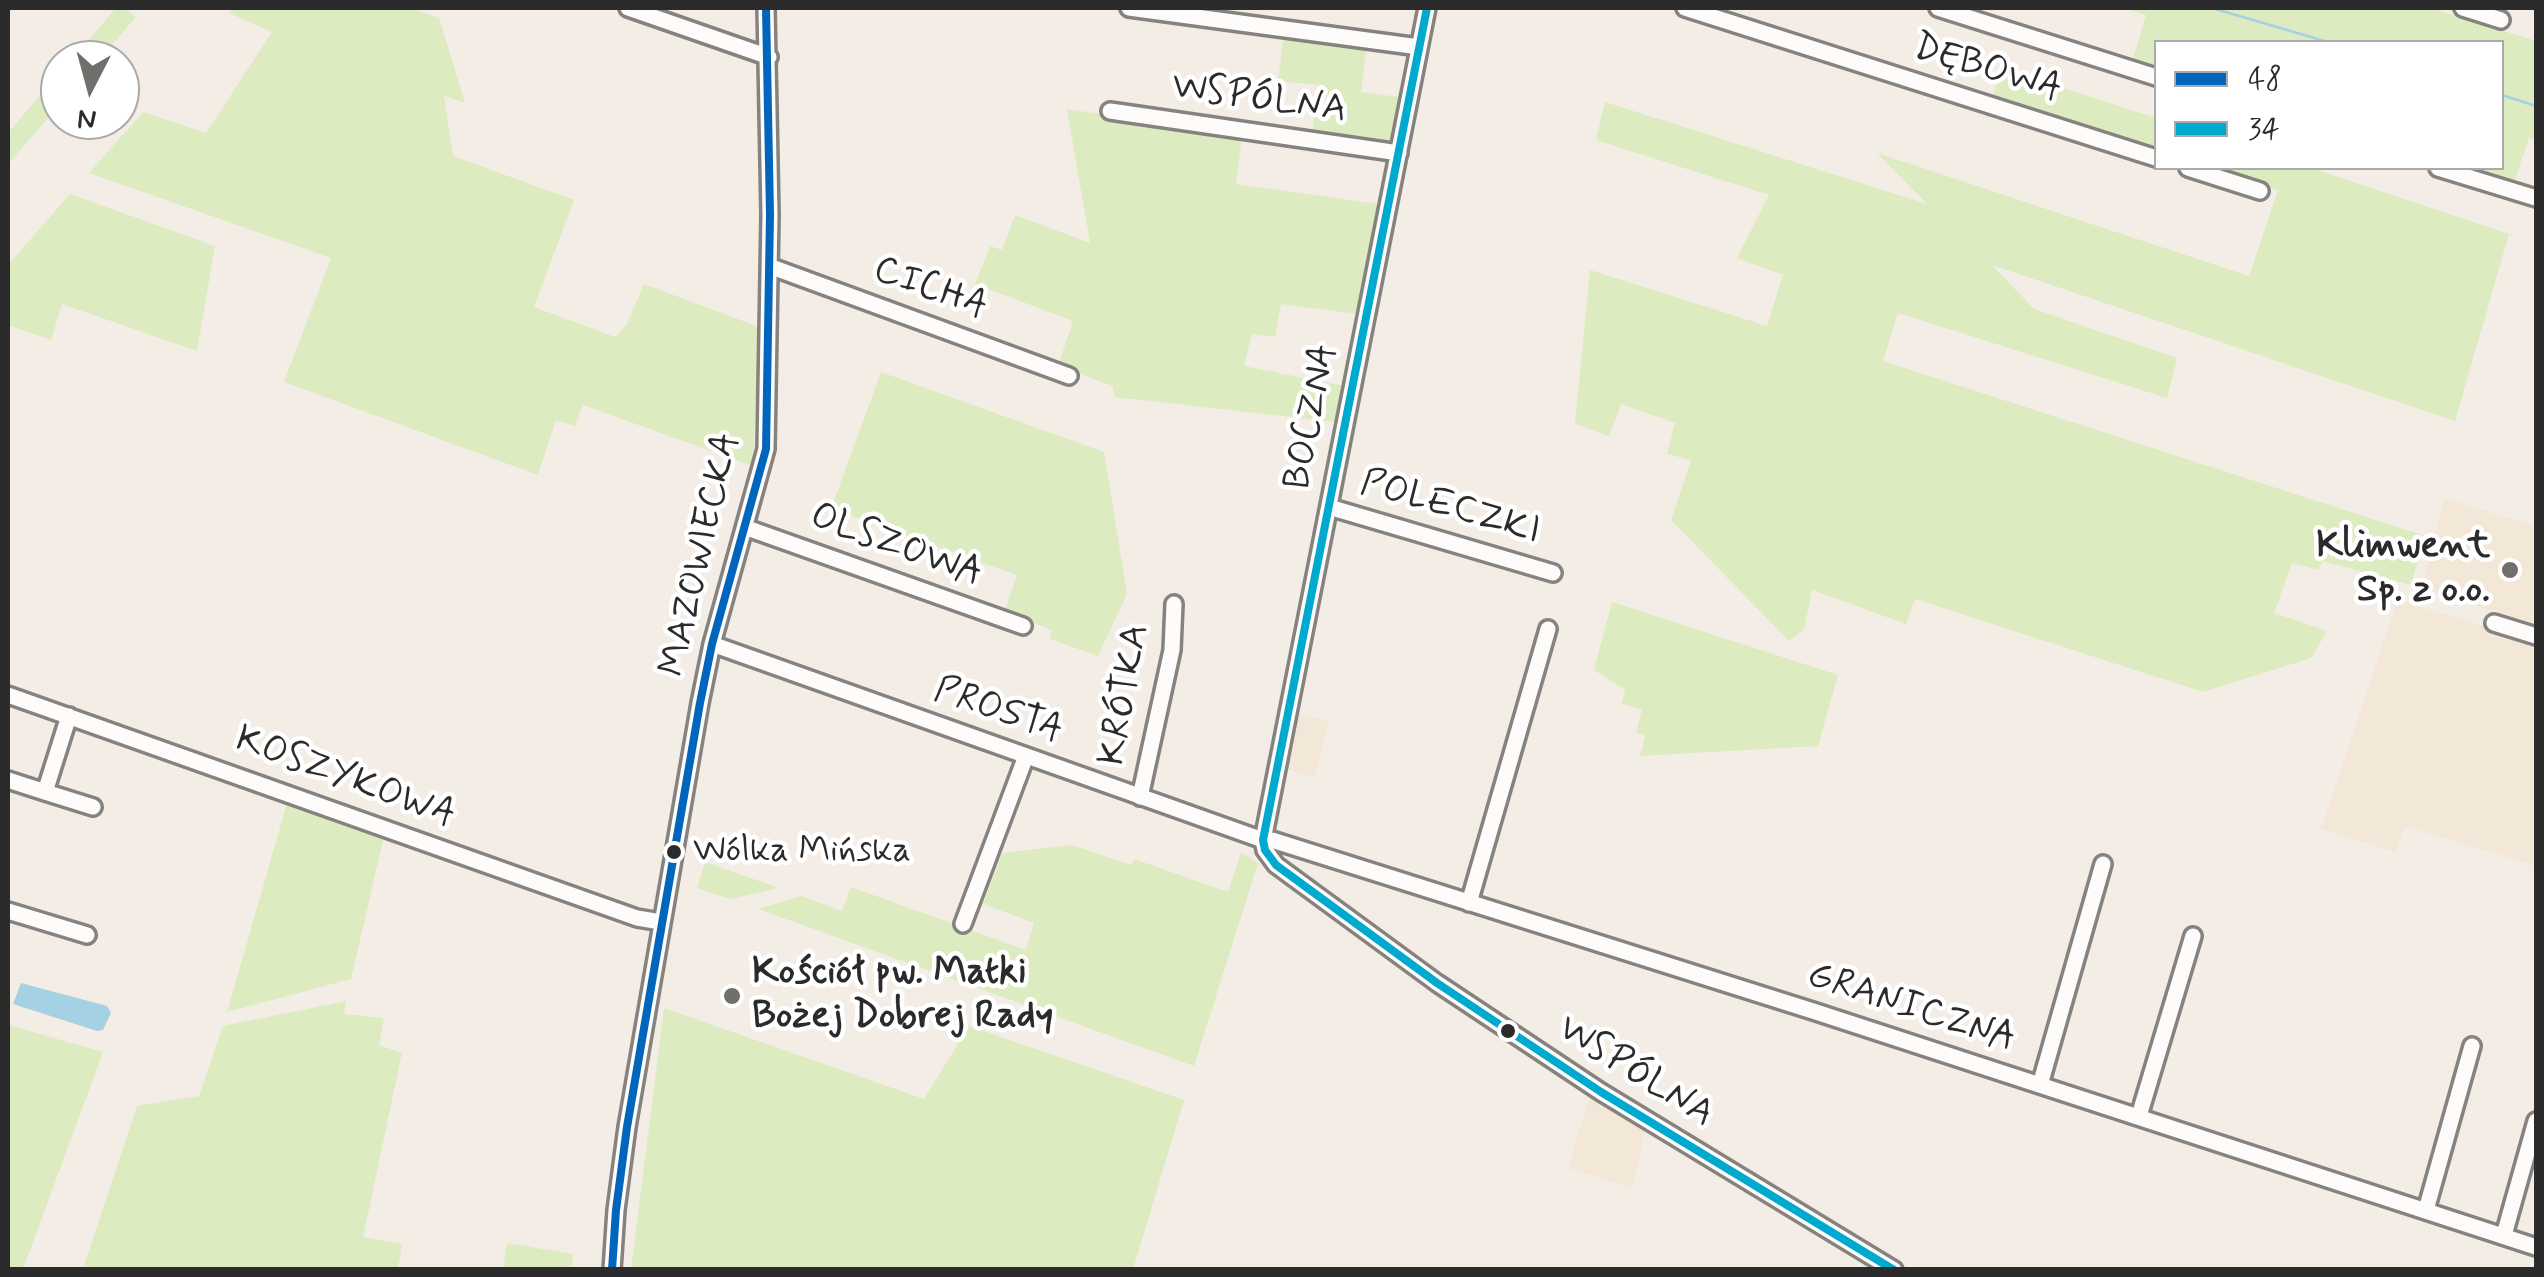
<!DOCTYPE html>
<html>
<head>
<meta charset="utf-8">
<style>
	body { margin:0 }
	#map { position:relative; width:2544px; height:1277px; overflow:hidden; background:#f3ede6; font-family:Mynerve,sans-serif }
	canvas { display:block }
	.frame { position:absolute; inset:0; border:10px solid #2b2b2b; pointer-events:none }
	.legend { position:absolute; left:2154px; top:40px; width:350px; height:130px; box-sizing:border-box; background:#fff; border:2px solid #aaa; margin:0; padding:12px 18px; list-style:none; font-size:30px; color:#2b2b2b }
	.legend li { display:flex; align-items:center; gap:20px; height:50px }
	.legend b { width:50px; border:2px solid #aaa }
	.north { position:absolute; left:40px; top:40px; width:100px; height:100px; box-sizing:border-box; background:#fff; border:2px solid #aaa; border-radius:50%; rotate:186deg; font-size:28px; font-weight:700; line-height:40px; text-align:center; color:#2b2b2b }
	.north::after { content:''; display:block; margin:auto; width:35px; height:45px; background:#716f6c; clip-path:polygon(50% 0,100% 100%,50% 72%,0 100%) }
</style>
</head>
<body>
<div id="map">
<canvas width="2544" height="1277"></canvas>
<div class="frame"></div>
<ul class="legend">
<li><b style="height:12px;background:#0065bd"></b>48</li>
<li><b style="height:12px;background:#00a9ce"></b>34</li>
</ul>
<div class="north">N</div>
</div>
<script>
const ctx = document.querySelector('canvas').getContext('2d');
ctx.lineJoin = 'round';
function paint(path, color) {
  ctx.fillStyle = color;
  ctx.fill(path, 'evenodd');
}
function trace(path, color, width, dash) {
  ctx.strokeStyle = color;
  ctx.lineWidth = width;
  ctx.lineCap = dash ? 'butt' : 'round';
  ctx.setLineDash(dash || []);
  ctx.stroke(path);
}
function write(font, color, halo, rows, align = 'center') {
  ctx.font = font + ' Mynerve,sans-serif';
  ctx.lineWidth = 9;
  ctx.setLineDash([]);
  ctx.textBaseline = 'middle';
  ctx.strokeStyle = halo;
  ctx.fillStyle = color;
  for (const [text, x, y, turn = 0] of rows) {
    ctx.save();
    ctx.translate(x, y);
    ctx.rotate((+turn || 0) * Math.PI / 180);
    ctx.textAlign = isNaN(turn) ? turn : align;
    if (halo) ctx.strokeText(text, 0, 0);
    ctx.fillText(text, 0, 0);
    ctx.restore();
  }
}
const built = new Path2D(`
	M2445,498l91,29v97l-115,-36z
	M2397,600l139,42v224l-131,-40 -9,26 -75,-23z
	M1296,713l33,8 -14,56 -30,-8z
	M1592,1090l54,36 -14,62 -64,-20z`);
const green = new Path2D(`
	M116,8h8l12,9 -37,43h-28z
	M234,8h177l28,10 26,85 -21,-7 9,60 121,44 -40,107 81,30 12,-13 17,-40 115,43 -6,139 -170,-61 -8,21 -19,-6 -18,55 -254,-93 47,-124 -242,-85 54,-61 63,21 66,-101 -43,-19z
	M2124,8h307l105,33v99l-7,-2 -16,47 -54,-17h43v-126h-346v28l-24,-8 14,-47z
	M1284,34l83,10 -6,48 38,5 -9,47 -78,-10 7,-49 -41,-4z
	M2002,68l154,50v33l-164,-53z
	M60,72v32l-52,60v-31z
	M1605,102l322,102 -50,-51 372,123 29,-86 -69,-22h102l198,66 -54,187 -463,-156 42,44 143,49 -10,40 -269,-85 -15,48 542,175 -14,49 -89,-24 -3,9 -27,-7 -18,50 53,18 -16,27 -108,34 -288,-93 -9,25 -94,-34 -8,39 -15,12 -118,-121 20,-60 -24,-6 8,-31 -54,-19 -12,32 -34,-12 15,-154 177,56 16,-51 -46,-17 32,-63 -173,-55z
	M1067,109l175,26 -6,49 142,20 -21,110 -76,-10 -6,33 -23,-3 -8,32 100,20 -8,36 -222,-25 -1,-11 -55,-20 15,-45 -98,-37 15,-38 12,4 13,-35 75,28z
	M70,194l145,52 -18,105 -135,-47 -11,36 -43,-15v-60z
	M881,372l223,80 23,142 -29,62 -48,-17 2,-9 -48,-18 13,-37 -186,-66z
	M1612,602l226,73 -20,71 -178,10 5,-20 -9,-4 6,-22 -20,-6 3,-14 -31,-20z
	M288,800l96,36 -33,143 -124,33z
	M1072,845l59,20 3,-6 94,33 13,-40 17,11 -64,203 -436,-157 43,-13 41,15 9,-24 175,63 8,-27 -51,-19 19,-51z
	M705,862l74,26 -49,11 -33,-11z
	M346,1001l-2,13 40,4 -5,27 23,8 -39,184 39,7 -4,25h-315l54,-163 62,-10 24,-70z
	M664,1008l260,91 45,-73 215,74 -51,169h-502z
	M8,1025l95,27 -80,217h-15z
	M507,1243l66,11 -1,15h-69z`);
const water = new Path2D(`
	M21,983l86,23 4,7 -8,17 -6,1 -84,-27z`);
const stream = new Path2D(`
	M2212,8l116,34
	M2502,95l34,11`);
const minor = new Path2D(`
	M628,8l141,49
	M1129,8l290,39
	M1427,8l-164,832 2,10 11,15 161,118 164,109 293,178
	M1685,8l471,150
	M1938,8l218,69
	M2463,8l38,12
	M1110,111l289,42
	M2188,168l72,23
	M2438,168l98,30
	M769,266l300,110
	M1329,507l224,66
	M747,528l276,98
	M2494,623l42,13
	M712,644l551,196h9l544,172 720,235
	M8,695l629,223 24,4
	M69,716l-24,76 48,15
	M8,780l37,12
	M1140,797l32,-147 2,-46
	M1469,903l79,-274
	M8,911l79,24
	M963,924l63,-168
	M2040,1085l63,-221
	M2139,1116l54,-180
	M2426,1210l46,-164
	M2504,1235l32,-114
	M612,1270l4,-60 11,-83 73,-424 12,-59 54,-195 4,-234 -4,-207`);
const bus1 = new Path2D(`
	M612,1270l4,-60 11,-83 73,-424 12,-59 54,-195 4,-234 -4,-207`);
const bus2 = new Path2D(`
	M1427,8l-164,832 2,10 11,15 161,118 164,109 293,178`);
const markers = [
	[2510,570,10,"#716f6c"],
	[674,852,9,"#2b2b2b"],
	[732,996,10,"#716f6c"],
	[1508,1031,9,"#2b2b2b"]
];
const busNames = [
	["Wólka Mińska",693,852]
];
const streetNames = [
	["DĘBOWA",1987,70,17],
	["WSPÓLNA",1259,100,8],
	["CICHA",930,290,20],
	["BOCZNA",1313,417,-79],
	["POLECZKI",1450,509,16],
	["OLSZOWA",896,547,20],
	["MAZOWIECKA",702,555,-77],
	["KRÓTKA",1126,695,-80],
	["PROSTA",998,712,19],
	["KOSZYKOWA",345,779,20],
	["GRANICZNA",1911,1009,18],
	["WSPÓLNA",1635,1073,32]
];
const poiNames = [
	["Klimwent",2490,548],
	["Sp. z o.o.",2490,592],
	["Kościół pw. Matki",752,974,"left"],
	["Bożej Dobrej Rady",752,1018,"left"]
];
paint(built, '#f3e7d8');
paint(green, '#ddebc1');
paint(water, '#a5d1e5');
trace(stream, '#a5d1e5', 2.5);
trace(minor, '#85827f', 22);
trace(minor, '#fdfcfb', 15);
trace(bus1, '#0065bd', 8);
trace(bus2, '#00a9ce', 8);
for (const [x, y, r, color] of markers) {
  const dot = new Path2D();
  dot.arc(x, y, r, 0, 2 * Math.PI);
  ctx.fillStyle = color;
  ctx.fill(dot);
  trace(dot, '#fff', 4);
}
write('36px', '#2b2b2b', '#fff', busNames, 'left');
write('38px', '#2b2b2b', '#fff', streetNames);
write('bold 38px', '#2b2b2b', '#fff', poiNames, 'right');
</script>
</body>
</html>
